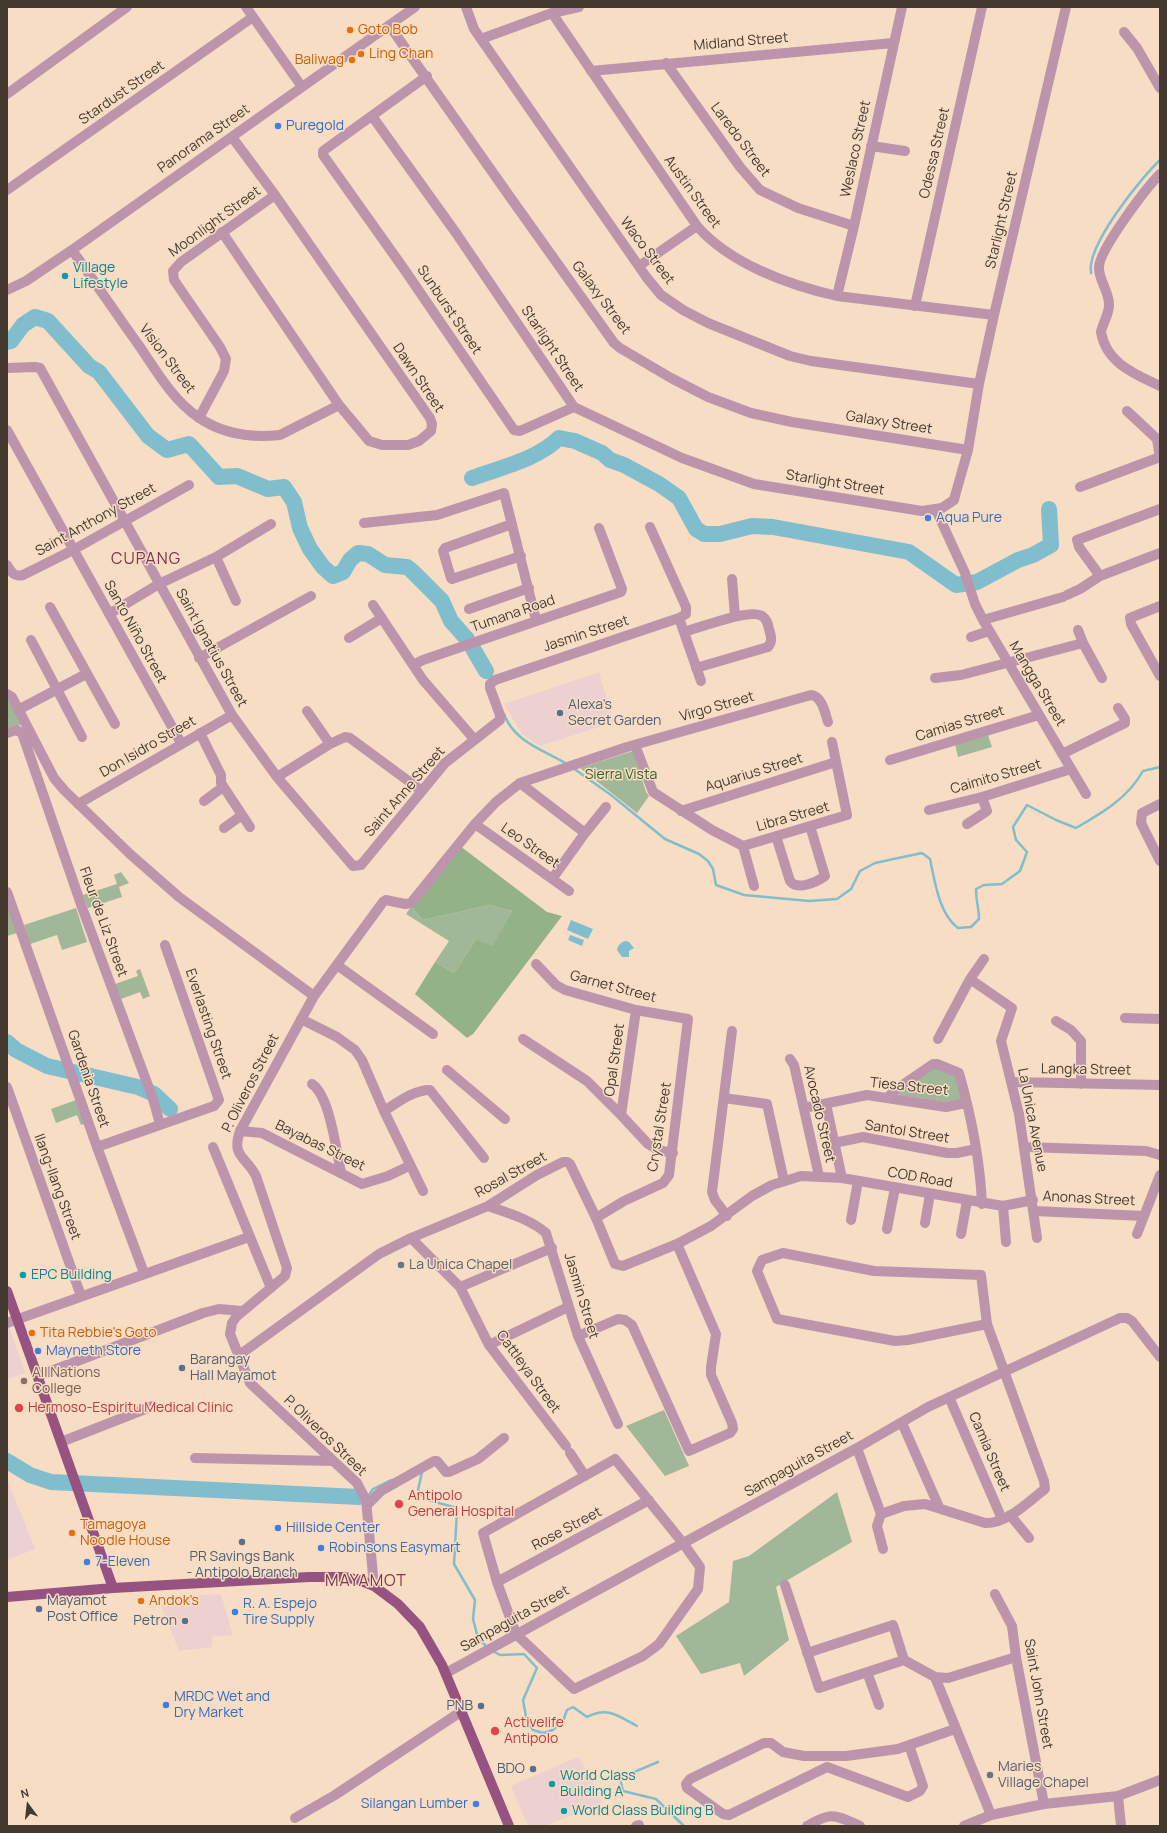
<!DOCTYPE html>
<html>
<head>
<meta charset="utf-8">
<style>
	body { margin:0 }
	#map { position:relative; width:1167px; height:1833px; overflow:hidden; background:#f7ddc4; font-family:Manrope,sans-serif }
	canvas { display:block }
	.frame { position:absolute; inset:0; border:8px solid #43392f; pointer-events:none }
	.north { position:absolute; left:8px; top:1785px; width:40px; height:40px; -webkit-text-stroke:3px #f7ddc4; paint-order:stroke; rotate:345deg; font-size:11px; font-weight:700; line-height:16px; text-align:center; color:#43392f }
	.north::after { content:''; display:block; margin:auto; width:14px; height:18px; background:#43392f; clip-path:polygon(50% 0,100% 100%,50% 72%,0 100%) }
</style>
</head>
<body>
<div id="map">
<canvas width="1167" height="1833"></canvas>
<div class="frame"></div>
<div class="north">N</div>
</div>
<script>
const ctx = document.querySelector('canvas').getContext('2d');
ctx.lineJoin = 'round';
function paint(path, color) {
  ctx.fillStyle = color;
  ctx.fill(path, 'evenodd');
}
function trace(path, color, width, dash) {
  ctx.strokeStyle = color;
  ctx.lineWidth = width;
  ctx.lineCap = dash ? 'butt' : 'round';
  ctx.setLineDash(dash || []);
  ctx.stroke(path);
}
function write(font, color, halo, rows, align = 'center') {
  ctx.font = font + ' Manrope,sans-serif';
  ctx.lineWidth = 3;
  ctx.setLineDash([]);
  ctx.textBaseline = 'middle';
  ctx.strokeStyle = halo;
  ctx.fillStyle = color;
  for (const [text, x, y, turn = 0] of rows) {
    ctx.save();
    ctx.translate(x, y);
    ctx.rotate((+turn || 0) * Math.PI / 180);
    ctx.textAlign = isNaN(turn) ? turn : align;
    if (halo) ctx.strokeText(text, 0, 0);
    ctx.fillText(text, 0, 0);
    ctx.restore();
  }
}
const commercial = new Path2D(`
	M599,672l15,50 -74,24 -18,-12 -18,-30z
	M9,1327l16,46 -18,6v-51z
	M221,1594l12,41 -21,2v10l-33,4 -21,-53z
	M578,1757l14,23 10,23 -57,23h-17l-17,-40z`);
const education = new Path2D(`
	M7,1479l28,70 -28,11z`);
const green = new Path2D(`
	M7,698l15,26 -5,3 -2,-2 -8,3z
	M988,735l4,12 -34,10 -3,-13z
	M633,751l13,41 3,4 -12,17 -57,-45z
	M121,872l8,11 -10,4 3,10 -34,11 -5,-13 34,-11 -3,-9z
	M7,905l10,28 -10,3z
	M490,905l22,6 -20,36 -16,-8 -22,34 -19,-11 14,-21 -43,-27 5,-7 12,13z
	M76,908l11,34 -25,8 -5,-15 -27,9 -6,-19z
	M140,969l10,27 -7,3 -3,-7 -19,7 -6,-15 23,-8 -2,-5z
	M936,1067l21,8 5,24 -16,3 -47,-7 2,-4z
	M76,1100l8,24 -3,1 -4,-10 -21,8 -5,-14z
	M664,1410l25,56 -24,10 -39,-50z
	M837,1492l15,50 -76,45 13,53 -45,36 -4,-13 -39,11 -25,-38 53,-34 4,-41 16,-5z`);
const forest = new Path2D(`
	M460,846l87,66 15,4 -89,118 -6,4 -52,-44 20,-32 19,11 22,-34 16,7 20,-35 -22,-6 -67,15 -12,-13z`);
const water = new Path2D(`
	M571,920l22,9 -5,10 -21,-9z
	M570,935l14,5 -2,6 -14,-6z
	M625,941l4,1 5,6 -5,3v6h-7l-5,-7c1,-5 3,-7 8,-9z`);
const stream = new Path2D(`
	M1091,273c-5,-27 49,-94 69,-113
	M486,671l5,9
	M504,714c10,28 40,36 63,50
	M573,768l38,27 54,44 34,15 9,7 5,8 3,16 28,10 65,6 28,-2 14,-10 9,-18 15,-8 47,-10 8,6c5,23 9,55 28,69l13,-1 8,-8c0,-11 -3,-18 -3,-30l8,-4 18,-1 18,-13 7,-19 -11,-12 -3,-13 14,-22 29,15 20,8c26,-15 52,-30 67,-57l17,-4
	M422,1472l-4,18 7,9 28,8 4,4 -3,53 21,36 -2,19 5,19 9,9
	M368,1496l5,-7 18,-9
	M493,1651l7,4 24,-1 13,14 -14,32 4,22 6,8 10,3 10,-3 10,-9 4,-11 6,-3 14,10c21,-11 31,-1 50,9
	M658,1762l-38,16 3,13 33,8 28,27`);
const river = new Path2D(`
	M7,342l4,-1 12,-16 12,-8 13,4 41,45 10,6 49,64 19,14 22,-6 30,33 18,-1 31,13 16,-2 10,15 6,26 10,21 13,18 10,9 10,-4 7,-12 8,-7 10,1 17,11 22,2 5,4 30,30 9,20 16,18
	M472,478c30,-11 64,-18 87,-40l16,3 27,12 8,7 14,5 35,19 20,14 17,31 8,5h16l32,-8 21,1 136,25 47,33 21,-3 41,-22 15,-5 18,-10 -2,-36
	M472,647l14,24
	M7,1042l9,8 31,16 91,21 16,7 16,15
	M7,1461l23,14 21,7 308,15`);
const minor = new Path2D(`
	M246,7l56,80
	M466,7l8,22 173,249 14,17 22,15 25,13 82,33 21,5 168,23
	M552,13l145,213c33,38 92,59 140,70l157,19
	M389,25l121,172 104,146 6,5 51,30 37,19 43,16 41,9 176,28
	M1124,32l13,16 23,40
	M481,39l71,-26 27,-6
	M666,63l74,104 20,23 38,18 56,18
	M591,71l302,-28
	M427,76l-104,75v4l81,114 110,161 6,1 54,-24
	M7,94l120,-87
	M372,116l84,117 118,174 108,51 72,26 168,27 20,-3 12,-8 1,-4 13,-46 11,-66 15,-69 72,-308
	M871,146l34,5
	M1160,174c-13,13 -62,77 -61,94 0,12 9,22 10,35 1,10 -6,19 -8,29 5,31 34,42 59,54
	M7,190l246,-173
	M222,232l117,173 30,36 13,4h26l11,-4 12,-10 1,-7 -2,-6 -155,-223 -43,-58
	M72,250c23,32 45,65 68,97 17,25 33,53 58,70 24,17 54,21 82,18l59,-30
	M639,266l58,-40
	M7,290l19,-9 46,-31 343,-243
	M837,296l17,-70 48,-219
	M915,306l67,-299
	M7,368l28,-1 5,1 192,347 45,62 76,89 8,-1 84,-102 55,-43v-5l-10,-27v-4l5,-4 184,-62 7,-4v-7l-36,-80
	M1127,411l30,28 3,19
	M199,418l25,-47 2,-12 -6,-12 -46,-67 -1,-9 8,-9 94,-67
	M7,430l174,313
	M1080,487l80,-30
	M936,510l29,63 10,31 8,16 103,174
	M364,523l73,-8 67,-22 32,127
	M512,524l-67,24 -2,3 8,27 1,1 69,-23
	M216,557l20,44
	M7,565c4,7 7,12 16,10l50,-25 116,-65
	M1100,576l-21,-29 -2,-7 83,-31
	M732,579l3,37
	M1067,595l13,-6 20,-13 60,-23
	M373,605l50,75 51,59
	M1160,606l-30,12 1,6 29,52
	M50,607l65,117
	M469,609l60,-21
	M109,614l50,-30 57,-27 55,-33
	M679,618l22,63
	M983,620l80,-23
	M684,632c15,-4 66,-24 78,-16 5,3 6,8 7,13 2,7 4,12 -1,18l-72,21
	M971,637l18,-6
	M349,638l33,-20
	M31,640l51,97
	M1083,643l19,35
	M199,658l112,-62
	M413,665l10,-5 198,-68 1,-3 -23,-61
	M935,678l26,-3 122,-32 -5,-13
	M7,694l5,3 42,81 10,12 66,64 49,43 135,99
	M18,710l68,-36
	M307,711l23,33
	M7,733l9,-3 6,3 61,177 70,189 7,25
	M200,733l21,42v8l29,44
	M635,745l18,47 59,38 31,16 11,40
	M1062,754l63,-31v-4l-7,-11
	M890,760l149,-45
	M277,777l53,-33 15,-7 5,1 72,53
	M520,783l65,50
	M204,801l19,-14
	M78,804l154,-89
	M1160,804l-18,9 -1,10 19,38
	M929,810l53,-13 89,-28
	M681,811l155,-49
	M475,824l94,67
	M967,824l20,-13 -5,-14
	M224,828l18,-13
	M776,836l14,45c7,10 27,1 35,-5l-15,-50
	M743,846l104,-31 -15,-73
	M552,879l33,-46 21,-26
	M7,892l90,255 47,126
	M536,964l20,21 9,5 71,20 52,9 -19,156 -6,8 -39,18 -28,17
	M337,965l96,69
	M970,979l42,29 -11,33 18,73 18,124
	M1125,1018l35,1
	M301,1019l36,18 18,13 7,10 22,51 39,80
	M1056,1021l15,9 10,11v43
	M523,1039l64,42 34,34 27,29 10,6 15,3
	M938,1039l32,-60 14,-20
	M790,1059l4,6 25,111
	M447,1070l58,49
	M1012,1082l148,3
	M312,1084c18,12 24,66 29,88
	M7,1087l74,209
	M724,1098l43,6 17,77
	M887,1098l11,-10 35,-24h4l22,9c12,42 21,87 23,131
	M826,1104l16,74
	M804,1108l63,-13 79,12 20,-4
	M384,1111c13,-8 29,-21 46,-21l54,68
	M621,1115l15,-105
	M240,1131l22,2 100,51 26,-8 21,-10
	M834,1143l29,-6 84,16h10l19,-4
	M97,1147l117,-41 5,-6 -54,-155
	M213,1147l58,141
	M1025,1147l121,4 14,4
	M488,1206c20,7 42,13 58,27l32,103 40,88
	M1003,1206l3,36
	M1034,1211l110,5
	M727,1216l-12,-16 -3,-8 20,-161
	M851,1220l7,-39
	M925,1223l5,-29
	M887,1229l8,-41
	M961,1234l6,-33
	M1137,1234l23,-59
	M411,1238l49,49 29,58 77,101
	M460,1287l92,-39
	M7,1323l242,-86
	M578,1336l40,-17 7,1 7,5 57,126 41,-18 3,-4 -1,-6 -21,-48v-8l5,-33 -39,-90
	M489,1345l79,-38
	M238,1356l141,-102 32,-16 77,-32 49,-31 26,-13h4l3,2 26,54 19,46 8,2 54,-22 34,-18 41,-30 20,-11 29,-9 41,2 161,28 30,-6
	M38,1376l165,-63 16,-4 23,2
	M949,1397l53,122
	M902,1423l37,84
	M61,1442l92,-36
	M857,1448l24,66
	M570,1453l15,23
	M195,1458l137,3
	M615,1459l68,84 17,24 -2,22 -39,55 -16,12 -69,33 -58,-55 -19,-52 -14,-49z
	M367,1505l14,-14 53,-30h3l9,11h3l29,-13 26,-21
	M881,1514l23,-8 21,-2 60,19c22,1 44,-22 60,-34l-1,-8 -57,-157 -6,-49 -107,-4 -91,-18 -21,7 -5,11 20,48 118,22 13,-1 79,-16
	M881,1514l-4,12 6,23
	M1010,1515l19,23
	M497,1582l152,-82
	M785,1585l34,103 85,-28
	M374,1586l-8,-86 -9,-17 -107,-100 -20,-49 2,-11 4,-6 49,-41 2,-8 -31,-92c-10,-20 -25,-19 -16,-45l74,-135 69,-94 3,-2 19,4 6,-1 64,-79 21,-22 24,-19 107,-36 184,-52c11,1 14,18 17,27
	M995,1594l17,32 4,31 28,147
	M807,1653l86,-28 11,35 31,17 13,1 68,-21
	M867,1672l12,33
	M446,1673l411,-225 71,-41 192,-89h7l5,3 28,36
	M935,1677l56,138
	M827,1767l-98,48 -6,-1 -36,-26 -1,-4 4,-5 74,-36h7l12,9 21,4h42l52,-7 57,-20
	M827,1767l81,30 12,-6 3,-5 -14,-41
	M1118,1796l3,30
	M295,1818l40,-23 127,-84
	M636,1826l3,-1
	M807,1826c25,-15 28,-11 53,0
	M964,1826l27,-11 53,-11 74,-8 42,-16`);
const major = new Path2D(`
	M7,1291l106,297
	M7,1597l106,-9 196,-11h35l15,3 15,6 24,18 22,23 22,38 67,161`);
const markers = [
	[350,30,4,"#e8710a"],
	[361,54,4,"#e8710a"],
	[352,60,4,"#e8710a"],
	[278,126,4,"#3f7fe0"],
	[65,276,4,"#0f9aa8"],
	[928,518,4,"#3f7fe0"],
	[560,713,4,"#5c6f8a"],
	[401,1265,4,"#6b7280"],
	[23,1275,4,"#0f9aa8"],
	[32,1333,4,"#e8710a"],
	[38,1351,4,"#3f7fe0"],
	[182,1368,4,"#5c6f8a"],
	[24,1381,4,"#8d6e63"],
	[19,1408,5,"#e0444e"],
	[399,1504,5,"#e0444e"],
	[278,1528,4,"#3f7fe0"],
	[72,1533,4,"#e8710a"],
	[242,1542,4,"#5c6f8a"],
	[321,1548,4,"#3f7fe0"],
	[87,1562,4,"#3f7fe0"],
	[141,1601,4,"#e8710a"],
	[39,1609,4,"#5c6f8a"],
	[235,1612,4,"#3f7fe0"],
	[185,1621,4,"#5c6f8a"],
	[166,1705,4,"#3f7fe0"],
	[481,1706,4,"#5c6f8a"],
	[495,1731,5,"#e0444e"],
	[533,1769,4,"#5c6f8a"],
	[990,1775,4,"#6b7280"],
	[552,1784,4,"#0f9aa8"],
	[476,1804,4,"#3f7fe0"],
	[564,1811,4,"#0f9aa8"]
];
const foodNames = [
	["Goto Bob",358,30],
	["Ling Chan",369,54],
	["Baliwag",344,60,"right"],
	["Tita Rebbie's Goto",40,1333],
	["Tamagoya",80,1525],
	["Noodle House",80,1541],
	["Andok's",149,1601]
];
const streetNames = [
	["Midland Street",741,42,-5],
	["Stardust Street",122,93,-35],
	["Panorama Street",204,139,-35],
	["Laredo Street",740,140,53],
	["Weslaco Street",856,149,-78],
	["Odessa Street",935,153,-77],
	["Austin Street",692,192,54],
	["Starlight Street",1002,220,-77],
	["Moonlight Street",215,222,-36],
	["Waco Street",647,251,53],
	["Galaxy Street",601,298,53],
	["Sunburst Street",449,310,56],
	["Starlight Street",552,349,56],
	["Vision Street",167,359,53],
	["Dawn Street",418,378,56],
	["Galaxy Street",889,423,9],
	["Starlight Street",835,483,9],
	["Saint Anthony Street",96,520,-29],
	["Tumana Road",513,614,-19],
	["Santo Niño Street",135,632,61],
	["Jasmin Street",586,634,-18],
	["Saint Ignatius Street",211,648,61],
	["Mangga Street",1037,684,59],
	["Virgo Street",717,707,-16],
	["Camias Street",960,724,-17],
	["Don Isidro Street",148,747,-30],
	["Aquarius Street",754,773,-17],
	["Caimito Street",996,777,-16],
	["Saint Anne Street",405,792,-49],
	["Libra Street",793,817,-16],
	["Leo Street",530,846,35],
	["Fleur de Liz Street",103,922,70],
	["Garnet Street",613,987,15],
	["Everlasting Street",208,1024,71],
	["Opal Street",615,1060,-82],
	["Langka Street",1086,1070,1],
	["Gardenia Street",88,1079,71],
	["P. Oliveros Street",251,1083,-63],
	["Tiesa Street",909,1087,6],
	["Avocado Street",819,1114,77],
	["La Unica Avenue",1032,1120,79],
	["Crystal Street",660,1127,-81],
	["Santol Street",907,1132,9],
	["Bayabas Street",320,1146,26],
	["Rosal Street",511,1175,-29],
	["COD Road",920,1178,10],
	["Ilang-Ilang Street",57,1187,70],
	["Anonas Street",1089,1199,3],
	["Jasmin Street",581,1296,73],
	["Cattleya Street",528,1372,54],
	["P. Oliveros Street",325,1436,44],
	["Camia Street",989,1452,67],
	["Sampaguita Street",799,1464,-29],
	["Rose Street",567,1529,-28],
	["Sampaguita Street",515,1619,-29],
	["Saint John Street",1038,1694,80]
];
const shopNames = [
	["Puregold",286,126],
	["Aqua Pure",936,518],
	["Mayneth Store",46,1351],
	["Hillside Center",286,1528],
	["Robinsons Easymart",329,1548],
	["7-Eleven",95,1562],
	["R. A. Espejo",243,1604],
	["Tire Supply",243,1620],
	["MRDC Wet and",174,1697],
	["Dry Market",174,1713],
	["Silangan Lumber",468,1804,"right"]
];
const cultureNames = [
	["Village",73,268],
	["Lifestyle",73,284],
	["EPC Building",31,1275],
	["World Class",560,1776],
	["Building A",560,1792],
	["World Class Building B",572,1811]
];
const serviceNames = [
	["Alexa's",568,705],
	["Secret Garden",568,721],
	["Barangay",190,1360],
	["Hall Mayamot",190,1376],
	["PR Savings Bank",242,1557,"center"],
	["- Antipolo Branch",242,1573,"center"],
	["Mayamot",47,1601],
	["Post Office",47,1617],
	["Petron",177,1621,"right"],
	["PNB",473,1706,"right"],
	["BDO",525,1769,"right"]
];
const parkNames = [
	["Sierra Vista",621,775]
];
const worshipNames = [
	["La Unica Chapel",409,1265],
	["Maries",998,1767],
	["Village Chapel",998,1783]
];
const educationNames = [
	["All Nations",32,1373],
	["College",32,1389]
];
const healthNames = [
	["Hermoso-Espiritu Medical Clinic",28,1408],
	["Antipolo",408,1496],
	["General Hospital",408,1512],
	["Activelife",504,1723],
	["Antipolo",504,1739]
];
const quarterNames = [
	["CUPANG",146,560],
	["MAYAMOT",366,1582]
];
paint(commercial, '#ecd1d0');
paint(education, '#ebd1d3');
paint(green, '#a0b897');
paint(forest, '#93b288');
paint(water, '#80bece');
trace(stream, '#80bece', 2.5);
trace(river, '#80bece', 16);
trace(minor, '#bc95ad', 10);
trace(major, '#965280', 10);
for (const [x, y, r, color] of markers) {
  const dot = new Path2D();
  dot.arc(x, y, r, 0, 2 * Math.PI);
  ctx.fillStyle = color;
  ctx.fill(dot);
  trace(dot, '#f7ddc4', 1.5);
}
write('14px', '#c56008', '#f7ddc4', foodNames, 'left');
write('14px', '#43392f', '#f7ddc4', streetNames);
write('14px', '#366cbe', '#f7ddc4', shopNames, 'left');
write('14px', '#0d838f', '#f7ddc4', cultureNames, 'left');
write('14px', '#4e5e75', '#f7ddc4', serviceNames, 'left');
write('14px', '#355e24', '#f7ddc4', parkNames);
write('14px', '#5b616d', '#f7ddc4', worshipNames, 'left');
write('14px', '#785e54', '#f7ddc4', educationNames, 'left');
write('14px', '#be3a42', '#f7ddc4', healthNames, 'left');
ctx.letterSpacing = '1px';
write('16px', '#7c364b', '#f7ddc4', quarterNames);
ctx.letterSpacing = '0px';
</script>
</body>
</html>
